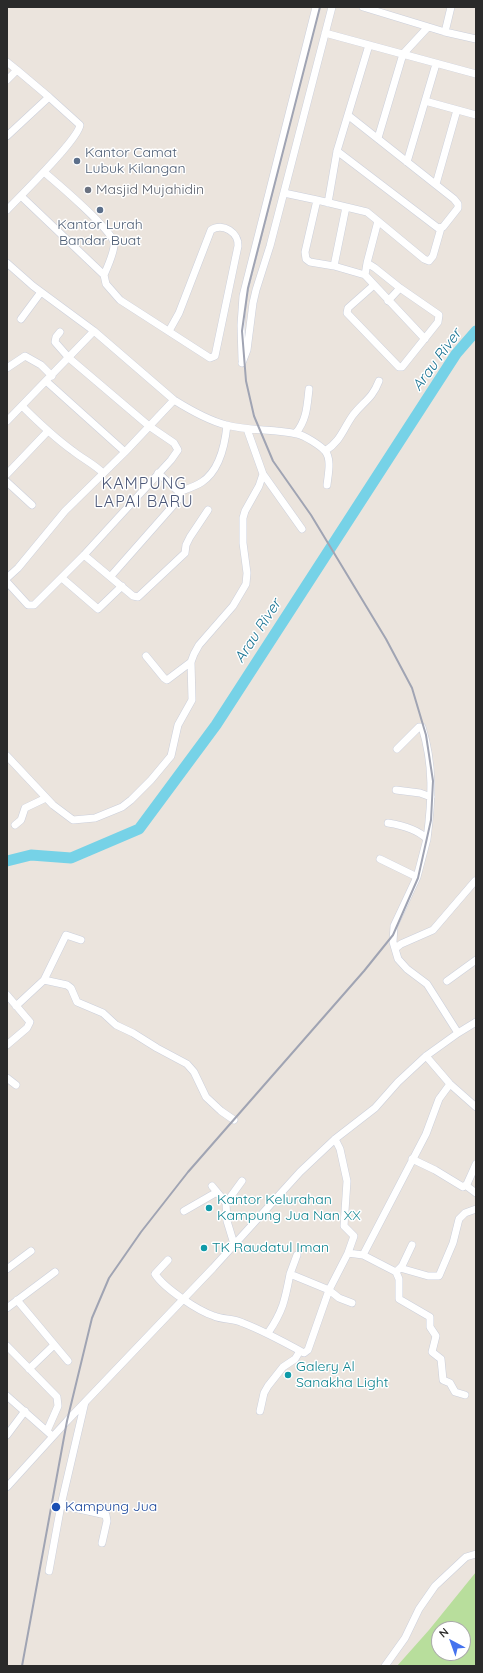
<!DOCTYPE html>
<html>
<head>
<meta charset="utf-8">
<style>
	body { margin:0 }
	#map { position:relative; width:483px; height:1673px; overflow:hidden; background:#ebe4dd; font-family:Quicksand,sans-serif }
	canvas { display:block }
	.frame { position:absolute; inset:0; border:8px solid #2a2a2a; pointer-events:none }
	.north { position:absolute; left:431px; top:1621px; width:40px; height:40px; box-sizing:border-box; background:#fff; border:1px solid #aaa; border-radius:50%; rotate:319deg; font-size:11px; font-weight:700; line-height:16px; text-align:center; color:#2a2a2a }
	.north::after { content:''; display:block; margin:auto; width:14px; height:18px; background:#4673ee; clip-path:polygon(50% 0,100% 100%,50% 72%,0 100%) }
</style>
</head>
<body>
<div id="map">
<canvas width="483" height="1673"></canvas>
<div class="frame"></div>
<div class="north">N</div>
</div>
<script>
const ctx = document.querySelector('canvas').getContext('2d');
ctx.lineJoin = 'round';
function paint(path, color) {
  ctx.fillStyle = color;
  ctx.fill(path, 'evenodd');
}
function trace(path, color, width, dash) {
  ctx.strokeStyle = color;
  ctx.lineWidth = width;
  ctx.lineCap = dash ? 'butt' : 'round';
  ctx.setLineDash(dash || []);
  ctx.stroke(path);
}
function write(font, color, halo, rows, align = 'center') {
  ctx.font = font + ' Quicksand,sans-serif';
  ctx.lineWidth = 3;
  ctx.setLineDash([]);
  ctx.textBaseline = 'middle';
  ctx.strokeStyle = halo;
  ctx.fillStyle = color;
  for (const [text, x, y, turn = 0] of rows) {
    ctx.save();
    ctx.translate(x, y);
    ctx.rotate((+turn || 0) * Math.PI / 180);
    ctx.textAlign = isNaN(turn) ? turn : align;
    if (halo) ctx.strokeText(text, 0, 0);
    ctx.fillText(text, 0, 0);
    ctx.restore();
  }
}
const green = new Path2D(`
	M476,1572v94h-79l32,-36zM439,1629h24v24h-24z`);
const river = new Path2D(`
	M7,861l24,-6 40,3 68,-29 77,-104 240,-371 20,-23`);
const minor = new Path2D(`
	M363,7l82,25 31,7
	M445,32l6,-25
	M325,33l151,41
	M7,62l10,8 -10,10
	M17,70l32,27
	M425,101l51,14
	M7,136l42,-39 31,28c-2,15 -60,71 -73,85
	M378,138l25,-84 25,-27
	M337,151l101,77 5,-1 15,-19v-4l-4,-5 -105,-83
	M407,162l29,-98
	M44,172c13,11 68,58 70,71 1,8 -7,25 -10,32
	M436,184l21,-74
	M284,193l33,7 -12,52 1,7 4,3 24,4 31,9 60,64
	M21,196l83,79 2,9 14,16 90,58 5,-2 23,-110c1,-13 -15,-24 -27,-16l-32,83 -10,18
	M317,200l50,12 11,9 -11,42
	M328,203l9,-52 32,-106
	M378,221l46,38 5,2 4,-5 8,-28
	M7,263l26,23 61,45 80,69c16,10 33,20 52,25 23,6 47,4 71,9 7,1 24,12 28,17 7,8 3,24 2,34
	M334,266l12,-59
	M365,275l2,-12 8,5 25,20 39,27 -1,7 -36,45h-3l-52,-54 1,-5 26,-23
	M388,301l12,-13
	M21,319l20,-27
	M242,360l-1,-35 2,-29 73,-289
	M242,363l5,-13 6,-47 3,-13 14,-44 62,-239
	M7,368l18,-12 16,9 11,11
	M46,381l79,71
	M22,406c16,16 33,32 51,45 10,8 21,13 30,22
	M7,421l87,-90
	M296,433c11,-14 11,-27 13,-44
	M325,451c16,-10 18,-22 28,-36 11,-14 19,-16 26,-34
	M7,474l41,-43
	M263,474l39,55
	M7,482l25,23
	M179,492c8,-3 17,-6 23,-10 18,-12 23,-37 25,-57
	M84,555l49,41 5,1 47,-44 1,-8 4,-8 18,-27
	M111,576l67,-76 1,-8 -21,-19
	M7,578l11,-10 47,-57 60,-59 49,-52
	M62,578l36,31 24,-23
	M7,582l21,23h6l50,-50 87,-95 7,-10 -4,-7 -25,-17 -80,-68 -14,-16 1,-5 4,-5
	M146,656l18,22 3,2 24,-18
	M397,749l22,-22h3c12,38 10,73 5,112
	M7,756l46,49 20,15 22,-2 27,-11 9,-7 20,-20 20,-24 7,-31 14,-25 -1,-38 3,-8 5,-9 34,-39 13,-22 1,-11 -4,-30v-25l2,-7 14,-25 4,-12 -16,-45
	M396,790l24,3 11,4
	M388,823c13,2 29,6 39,16l-10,38 -23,49 -1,16 5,17 9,10 20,15 31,49
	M15,825l6,-5 4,-12 21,-10
	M380,859l37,18
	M396,948l5,-4 32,-14 42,-49
	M44,980l22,-45 15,5
	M447,981l29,-21
	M7,995l23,27 -3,6 -20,17
	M16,1006l28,-26 23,5 4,3 6,14 26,11 13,12 17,8 24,15 30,16 7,8 12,25 15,14 13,9
	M426,1056l24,28 26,23
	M7,1078l9,7
	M335,1139l5,10 7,32 -3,45 10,10 -6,17
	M412,1159l23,11 28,17 4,-3
	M467,1184l9,-20
	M467,1184l1,3 8,6
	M212,1186l14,17 1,18 7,23
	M226,1203l16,-22
	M184,1211l33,-19
	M297,1255l-7,19 39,16 10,8 13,5
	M363,1255l63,-121 13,-35 11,-15
	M168,1260l-13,14c9,14 43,37 59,42 9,4 19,2 29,7 21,8 41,19 61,30l4,-3 21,-60 19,-37 15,2 33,17 3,7v20l31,18v10l6,9 -4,16 9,7 2,21 7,3 5,9 10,3
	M400,1268l28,8h11l14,-33 6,-24 6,-6 11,-4
	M7,1269l24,-18
	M397,1271l5,-5 10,-21
	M17,1300l51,61
	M7,1308l48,-36
	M268,1333c15,-22 17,-33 22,-59
	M7,1346l50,51 1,9 -11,25
	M29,1369l25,-24
	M7,1396l43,38
	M85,1402l-24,103 45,10 1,6 -5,22
	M260,1411l4,-18 4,-7 15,-19 12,-8 5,-8
	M7,1435l18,-24
	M7,1487l60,-66 146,-153 87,-96 35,-33 40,-31 23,-26 28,-26 32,-23 18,-11
	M49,1571l12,-66
	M385,1666l20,-28 14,-29 16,-23 31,-29 10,-3`);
const rail = new Path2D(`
	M22,1666l45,-245 25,-103 17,-40 32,-46 47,-60 176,-201 29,-36 25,-57 13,-58 2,-39 -7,-46 -14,-47 -26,-49 -75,-124 -38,-54 -19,-45 -8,-35 -4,-50 6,-43 72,-281`);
const markers = [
	[77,161,4,"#5c6f8a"],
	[88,190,4,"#6b7280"],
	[100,210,4,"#5c6f8a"],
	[209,1208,4,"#0f9aa8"],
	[204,1248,4,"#0f9aa8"],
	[288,1375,4,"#0f9aa8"],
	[56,1507,5,"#1a4fb4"]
];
const serviceNames = [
	["Kantor Camat",85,153],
	["Lubuk Kilangan",85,169],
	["Kantor Lurah",100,225,"center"],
	["Bandar Buat",100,241,"center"]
];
const worshipNames = [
	["Masjid Mujahidin",96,190]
];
const cultureNames = [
	["Kantor Kelurahan",217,1200],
	["Kampung Jua Nan XX",217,1216],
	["TK Raudatul Iman",212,1248],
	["Galery Al",296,1367],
	["Sanakha Light",296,1383]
];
const transitNames = [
	["Kampung Jua",65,1507]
];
const waterNames = [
	["Arau River",437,360,-54],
	["Arau River",258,631,-57]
];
const quarterNames = [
	["KAMPUNG",144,484],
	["LAPAI BARU",144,502]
];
paint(green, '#b8de9c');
trace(river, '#76d2e7', 11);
trace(minor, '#cbcfdb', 8);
trace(minor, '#fff', 7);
trace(rail, '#a0a4b3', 2);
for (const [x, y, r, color] of markers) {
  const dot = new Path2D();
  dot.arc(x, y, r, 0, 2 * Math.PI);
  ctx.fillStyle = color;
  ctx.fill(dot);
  trace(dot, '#fff', 1.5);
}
write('14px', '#4e5e75', '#fff', serviceNames, 'left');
write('14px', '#5b616d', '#fff', worshipNames, 'left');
write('14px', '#0d838f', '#fff', cultureNames, 'left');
write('14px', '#164399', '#fff', transitNames, 'left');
write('italic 15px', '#167292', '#fff', waterNames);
ctx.letterSpacing = '1px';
write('16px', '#4d5878', '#fff', quarterNames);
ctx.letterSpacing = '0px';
</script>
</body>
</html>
